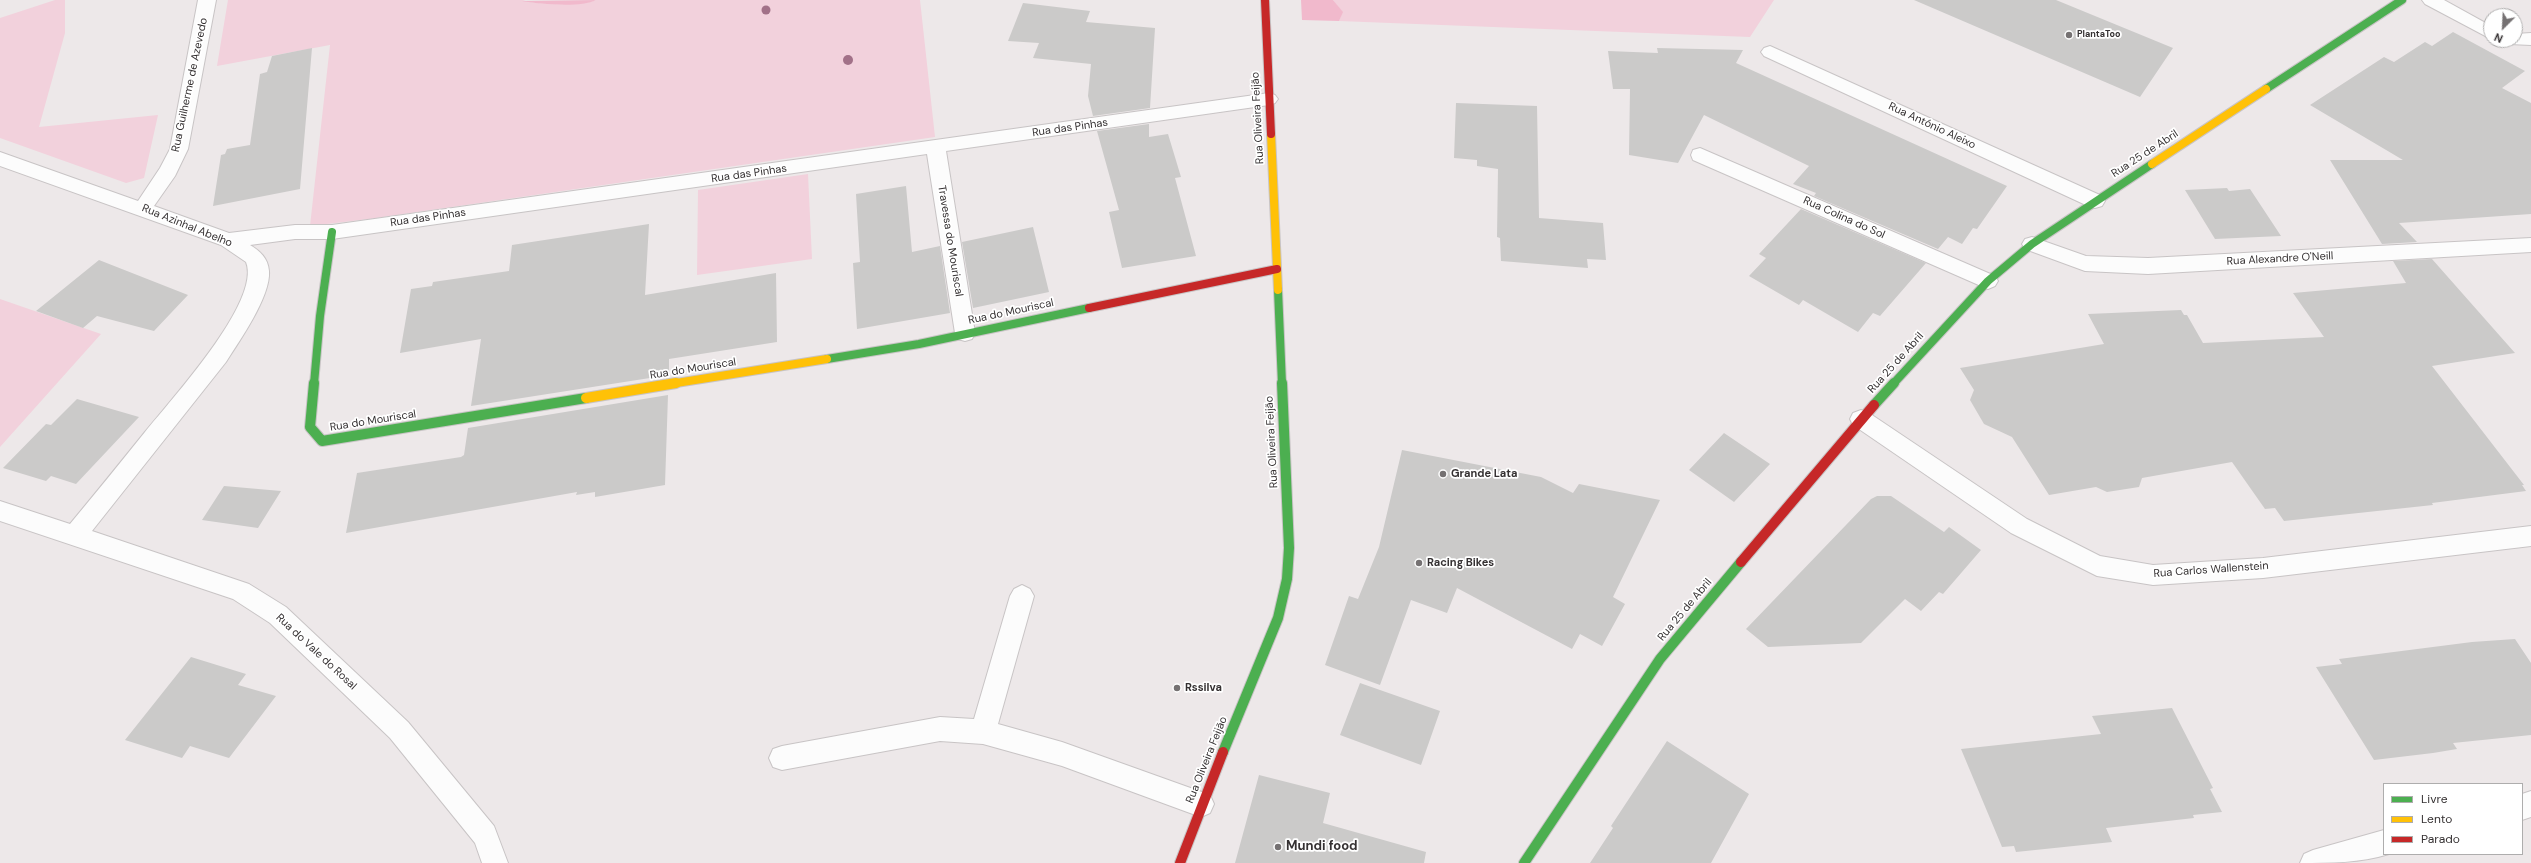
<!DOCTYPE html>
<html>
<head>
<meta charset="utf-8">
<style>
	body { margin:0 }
	#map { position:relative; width:2531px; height:863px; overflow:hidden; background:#ede8e9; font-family:"DM Sans",sans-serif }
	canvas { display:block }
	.legend { position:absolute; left:2383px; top:783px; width:140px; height:72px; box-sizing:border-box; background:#fff; border:1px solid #aeadad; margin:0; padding:5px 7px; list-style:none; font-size:12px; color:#353132 }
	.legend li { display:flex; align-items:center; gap:8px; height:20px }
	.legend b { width:20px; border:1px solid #aeadad }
	.north { position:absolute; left:2483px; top:8px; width:40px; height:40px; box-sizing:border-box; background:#fff; border:1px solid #aeadad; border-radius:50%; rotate:204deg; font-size:11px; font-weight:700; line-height:16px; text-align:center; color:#353132 }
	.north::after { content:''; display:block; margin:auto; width:14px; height:18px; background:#757172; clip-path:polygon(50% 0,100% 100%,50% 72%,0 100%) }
</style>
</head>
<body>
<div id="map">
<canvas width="2531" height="863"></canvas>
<ul class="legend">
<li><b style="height:5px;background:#4caf50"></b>Livre</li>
<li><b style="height:5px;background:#ffc107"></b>Lento</li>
<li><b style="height:5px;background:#c62828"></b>Parado</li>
</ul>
<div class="north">N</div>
</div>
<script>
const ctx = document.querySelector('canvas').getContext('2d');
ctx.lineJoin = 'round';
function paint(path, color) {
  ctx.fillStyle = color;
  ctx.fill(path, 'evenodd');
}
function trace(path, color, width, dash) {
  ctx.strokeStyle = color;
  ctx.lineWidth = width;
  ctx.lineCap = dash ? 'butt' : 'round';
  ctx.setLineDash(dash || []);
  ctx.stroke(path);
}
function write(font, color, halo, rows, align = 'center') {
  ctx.font = font + ' "DM Sans",sans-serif';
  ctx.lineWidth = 3.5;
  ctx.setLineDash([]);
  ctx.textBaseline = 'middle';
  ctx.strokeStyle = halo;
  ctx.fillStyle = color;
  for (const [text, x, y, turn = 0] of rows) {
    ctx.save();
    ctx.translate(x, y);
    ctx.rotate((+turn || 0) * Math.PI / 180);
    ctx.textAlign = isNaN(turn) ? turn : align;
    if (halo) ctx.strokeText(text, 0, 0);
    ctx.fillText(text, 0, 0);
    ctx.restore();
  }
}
const green = new Path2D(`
	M55,0h10v33l-26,94 119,-12 -14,63 -18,5 -126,-45v-120z
	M228,0h295c11,5 61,6 73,0h324l15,137 -566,82 -59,7 20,-181 -113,21z
	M1333,0h441l-24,37 -411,-16 3,-9z
	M808,174l4,85 -115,16 1,-85z
	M0,299l101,35 -101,113z`);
const forest = new Path2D(`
	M596,0c-15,8 -57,4 -74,1z
	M1301,0h32l10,12 -4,9 -37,-1z`);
const building = new Path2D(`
	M1914,0h142l117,48 -33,49z
	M1023,3l67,8 -4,11 69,6 -5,80 -57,8 -5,-20 3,-32 -58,-6 6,-15 -31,-2z
	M2453,32l72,39 -23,17 29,15v111l-132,9 18,19 -35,2 -52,-84h73l-93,-55 74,-48 10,5 31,-20 7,4z
	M312,48l-12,141 -87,17 8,-51 4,-1 2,-5 23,-4 10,-71 7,-2 5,-16z
	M1657,48l86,2 -7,13 271,123 -30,43 -4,-1 -11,16 -14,-7 -10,12 -124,-53 2,-3 -23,-9 16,-18 -105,-51 -26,48 -49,-8 1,-66h-17l-5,-38 50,2z
	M1456,103l81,3 2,112 64,5 3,37 -19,-1 1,9 -87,-7 -1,-23 -3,-1 1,-68 -21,-3v-6l-23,-2z
	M1149,124v13l19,-3 13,43 -6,1 21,78 -74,12 -13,-56 10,-2 -22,-79z
	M906,186l6,66 28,-6 10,67 -93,16 -4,-66 7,-1 -4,-68z
	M2227,188l2,3 21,-2 31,47 -66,3 -30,-49z
	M1801,209l125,54 -46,53 -7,-3 -15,19 -55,-32 -4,5 -50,-29 17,-18 -7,-4z
	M649,224l-4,71 131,-22 1,69 -108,17v16l-198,31 10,-67 -81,14 11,-64 21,-3 1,-4 76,-11 3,-26z
	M1033,227l16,65 -76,16 -11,-66z
	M2432,259l83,94 -83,13 92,119h-2l4,6 -94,12 1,2 -149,16 -9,-13 -10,1 -33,-47 -90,16 -3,9 -32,5 -11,-5 -47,8 -37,-58 -28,-13 -14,-24 4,-10 -14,-22 144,-24 -16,-30 93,-4 3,5h3l16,28 121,-6 -31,-44 113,-10 -13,-22z
	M99,260l89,35 -34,36 -57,-15 -14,12 -47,-17z
	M668,395l-3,90 -70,12v-5l-19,3 1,-3 -231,41 11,-60 104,-16 3,-2 4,-27z
	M77,399l62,18 -63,67 -25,-8 -5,5 -43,-13 43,-44 5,1z
	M1724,433l46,31 -36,38 -45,-32z
	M1402,450l139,27 32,16 6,-9 81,16 -47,97 12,7 -23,42 -22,-12 -8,15 -115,-61 -10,25 -36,-13 -31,85 -55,-20 24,-69 9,3 21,-52z
	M224,486l57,5 -23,37 -56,-8z
	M1877,496h14l53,36 5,-5 32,23 -38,44 -4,-2 -18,19 -16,-12 -44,44 -93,4 -22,-18 125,-130z
	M2515,639l16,24v72l-78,8 4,6 -24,4 -59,7 -58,-93 26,-3 -3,-5 133,-17z
	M191,657l55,17 -8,11 38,11 -47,62 -39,-12 -8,12 -57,-18z
	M1360,683l80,28 -19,54 -81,-30z
	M2172,708l41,80 -3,1 12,23 -29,3 1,3 -88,10 6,14 -96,10 -2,-6 -12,1 -41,-98 140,-15 -9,-18z
	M1667,741l82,53 -38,69h-121l23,-35 -2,-2z
	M1259,775l71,18 -7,30 103,29 -2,11h-189z`);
const street = new Path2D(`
	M198,0h18l-28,149 -13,27 -21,30 75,27 66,-8h37l937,-132 6,2 3,4 -3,4 -6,2 -323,46 29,182 -3,6 -7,2 -7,-2 -3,-6 -28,-179 -595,85h-37l-45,6c10,6 18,13 19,26 2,25 -29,69 -43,91l-134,169 157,53 37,23 122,115 86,104 14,37h-26l-7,-20 -85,-105 -120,-115 -37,-24 -233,-78v-20l70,23c25,-30 50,-61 75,-92 25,-31 117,-131 101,-170l-25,-17 -221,-79v-14l138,49 22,-33 10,-19z
	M2422,0h22l47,26v13l-66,-35z
	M2531,33v12l-22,-1 -3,-4h9v-6z
	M1770,46l332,150 3,5 -3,5 -7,2 -7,-2 -324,-150 -3,-4 3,-4z
	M1700,148l295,128 3,5 -3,5 -7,3 -7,-3 -288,-126 -2,-5 2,-5z
	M2032,237l54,19 62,2 383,-20v14l-383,22 -63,-3 -60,-22 -3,-5 3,-5z
	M1861,410l8,3 158,106 73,37 53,9 110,-7 268,-32v20l-268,32 -110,7 -56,-9 -86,-43 -158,-108 -3,-6 3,-6z
	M1022,585l8,4 4,7 -36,128 64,18 148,53 4,9 -4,9 -9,4 -139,-51 -79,-22 -43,-3 -158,29 -9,-3 -4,-9 4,-9 9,-3 158,-29 34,2 36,-123 4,-7z
	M2531,791v26l-9,3v-26z
	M2384,830v24h5c-29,9 -59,9 -89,9l4,-9 9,-4z`);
const fastFar1 = new Path2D(`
	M2266,89l136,-89
	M1278,290l4,94
	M827,359l92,-15 170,-36
	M314,384l6,-68 12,-84
	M1893,384l95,-103 44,-37 120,-80`);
const fast = new Path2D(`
	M314,383l-4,44 12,14 264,-43
	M1874,405l20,-22
	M1223,752l55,-134 9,-39 2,-31 -7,-165
	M1524,863l136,-204 81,-97`);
const slowFar1 = new Path2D(`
	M1271,134l7,156
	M2152,164l114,-75
	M670,384l157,-25`);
const slow = new Path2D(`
	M586,398l90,-15`);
const jamFar1 = new Path2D(`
	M1265,0l6,134
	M1089,308l188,-39`);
const jam = new Path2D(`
	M1741,562l133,-157
	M1180,863l43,-111`);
const trees = [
	[766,10,4.5],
	[848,60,5]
];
const markers = [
	[2069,35,4,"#757172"],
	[1443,474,4,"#757172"],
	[1419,563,4,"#757172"],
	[1177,688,4,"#757172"],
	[1278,847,4,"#757172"]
];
const farPoinames = [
	["PlantaToo",2077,35]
];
const streetNames = [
	["Rua Guilherme de Azevedo",190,85,-78],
	["Rua Oliveira Feijão",1258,118,-93],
	["Rua António Aleixo",1932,126,25],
	["Rua das Pinhas",1070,128,-8],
	["Rua 25 de Abril",2145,154,-33],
	["Rua das Pinhas",749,174,-8],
	["Rua das Pinhas",428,218,-8],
	["Rua Colina do Sol",1844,218,24],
	["Rua Azinhal Abelho",187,226,22],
	["Travessa do Mouriscal",950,241,81],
	["Rua Alexandre O'Neill",2280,259,-3],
	["Rua do Mouriscal",1011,312,-12],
	["Rua 25 de Abril",1896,363,-48],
	["Rua do Mouriscal",693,369,-9],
	["Rua do Mouriscal",373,421,-9],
	["Rua Oliveira Feijão",1272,442,-93],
	["Rua Carlos Wallenstein",2211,570,-4],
	["Rua 25 de Abril",1685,610,-50],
	["Rua do Vale do Rosal",316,652,43],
	["Rua Oliveira Feijão",1207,760,-68]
];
const poiNames = [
	["Grande Lata",1451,474],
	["Racing Bikes",1427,563],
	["Rssilva",1185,688]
];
const nearPoinames = [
	["Mundi food",1286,847]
];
paint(green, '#f2d1dc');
paint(forest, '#f1b9cc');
paint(building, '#cbcac9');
trace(street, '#c8c4c5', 2);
trace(fastFar1, '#c8c4c5', 10);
trace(fast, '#c8c4c5', 12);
trace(slowFar1, '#c8c4c5', 10);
trace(slow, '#c8c4c5', 12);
trace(jamFar1, '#c8c4c5', 10);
trace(jam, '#c8c4c5', 12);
paint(street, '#fcfcfc');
trace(fastFar1, '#4caf50', 8);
trace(fast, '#4caf50', 10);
trace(slowFar1, '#ffc107', 8);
trace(slow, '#ffc107', 10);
trace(jamFar1, '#c62828', 8);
trace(jam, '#c62828', 10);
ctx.fillStyle = '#a27188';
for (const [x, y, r] of trees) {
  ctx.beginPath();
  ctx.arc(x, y, r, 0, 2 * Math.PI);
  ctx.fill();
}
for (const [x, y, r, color] of markers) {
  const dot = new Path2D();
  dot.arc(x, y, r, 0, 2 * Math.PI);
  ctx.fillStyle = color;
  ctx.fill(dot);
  trace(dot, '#fff', 1.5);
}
write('bold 9px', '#353132', '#fff', farPoinames, 'left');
write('11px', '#353132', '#fff', streetNames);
write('bold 11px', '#353132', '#fff', poiNames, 'left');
write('bold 13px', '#353132', '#fff', nearPoinames, 'left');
</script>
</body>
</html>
